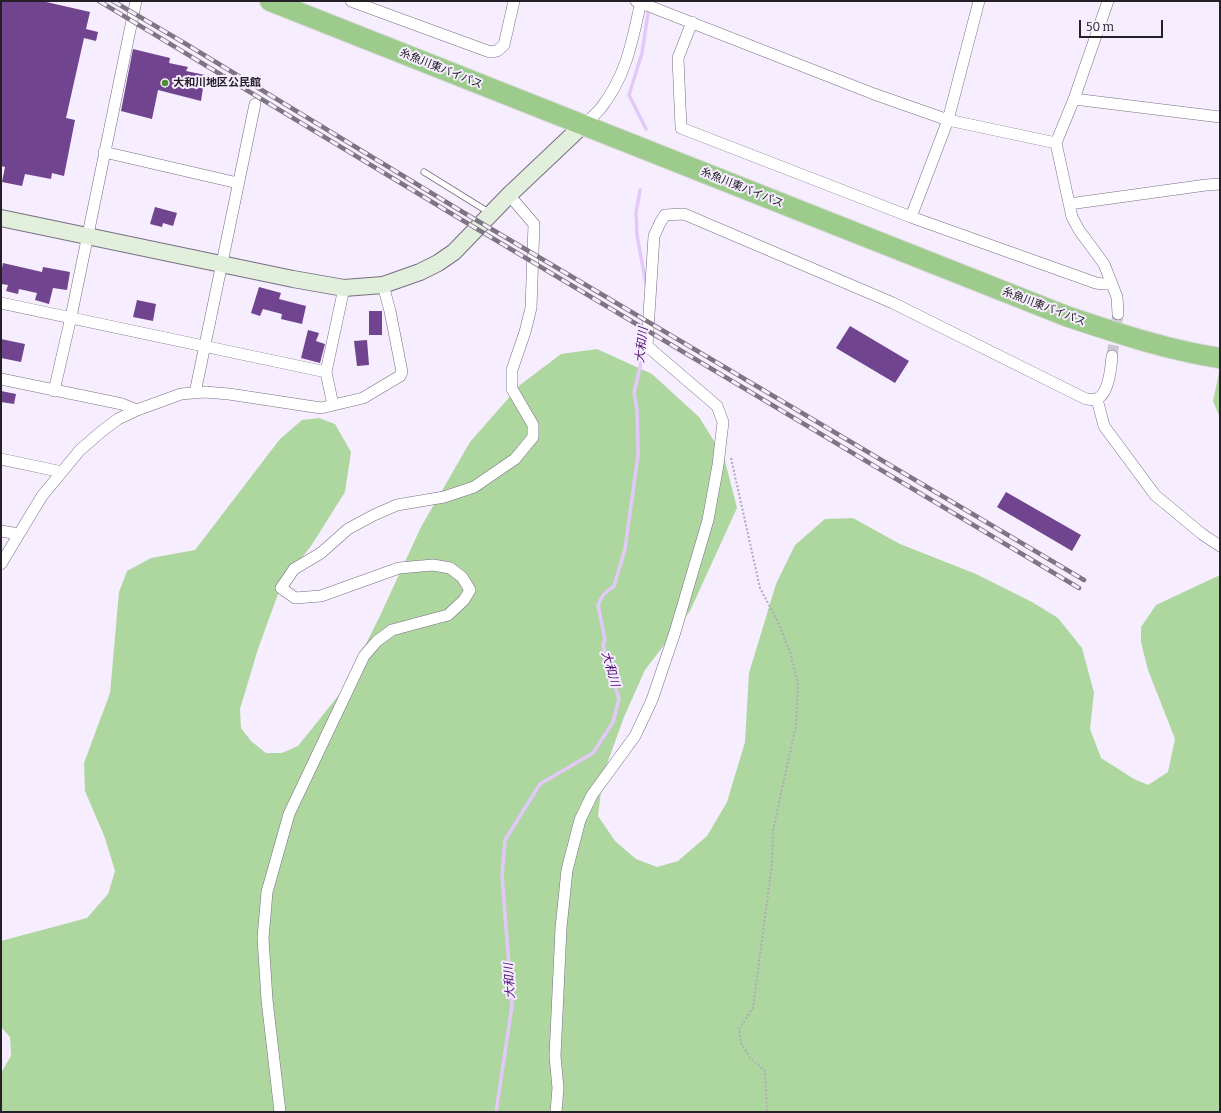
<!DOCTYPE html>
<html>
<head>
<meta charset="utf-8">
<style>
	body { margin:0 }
	#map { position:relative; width:1221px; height:1113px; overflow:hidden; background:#f6edfe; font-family:Bitter,serif }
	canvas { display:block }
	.frame { position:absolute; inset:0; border:2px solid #252028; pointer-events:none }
	.scale { position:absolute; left:1079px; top:20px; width:84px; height:18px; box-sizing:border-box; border:2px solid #252028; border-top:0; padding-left:5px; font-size:12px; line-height:14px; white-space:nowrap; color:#252028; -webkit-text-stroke:3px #f6edfe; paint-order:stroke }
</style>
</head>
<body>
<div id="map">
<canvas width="1221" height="1113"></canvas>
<div class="frame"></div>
<div class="scale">50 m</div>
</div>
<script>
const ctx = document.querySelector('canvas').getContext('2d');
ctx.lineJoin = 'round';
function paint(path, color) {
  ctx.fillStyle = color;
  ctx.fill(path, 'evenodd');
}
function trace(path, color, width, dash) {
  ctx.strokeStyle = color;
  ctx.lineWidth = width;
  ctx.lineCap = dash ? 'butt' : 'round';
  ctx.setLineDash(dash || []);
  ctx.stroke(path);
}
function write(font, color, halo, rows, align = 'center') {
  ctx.font = font + ' Bitter,"Noto Sans JP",serif';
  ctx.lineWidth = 4;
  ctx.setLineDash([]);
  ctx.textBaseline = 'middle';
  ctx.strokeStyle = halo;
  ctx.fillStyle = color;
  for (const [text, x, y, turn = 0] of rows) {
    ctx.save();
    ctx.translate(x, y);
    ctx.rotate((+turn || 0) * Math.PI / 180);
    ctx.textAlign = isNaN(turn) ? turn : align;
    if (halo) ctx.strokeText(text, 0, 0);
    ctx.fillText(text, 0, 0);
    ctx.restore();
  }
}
const green = new Path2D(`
	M597,349l55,25 47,43 25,40 13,51 -47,103 -45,59 -21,47 -21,58 -5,41 17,25 21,18 21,8 21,-6 29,-25 20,-34 18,-60 4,-69 27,-89 19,-39 30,-26 28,-1 47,26 76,30 56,28 26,16 24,30 12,45 -4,36 11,29 33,21 14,6 20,-13 7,-33 -27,-69 -7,-28v-15l15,-22 64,-30v537h-1219v-39l10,-17 -1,-19 -9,-10v-86l86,-23 21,-24 7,-23 -10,-33 -20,-47 -1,-28 26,-70 9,-101 8,-21 24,-13 44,-8 85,-111 22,-19 17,-2 16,6 16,28 -6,40 -34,54 -29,37 -24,66 -18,60 1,19 10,13 15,12h16l16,-7 44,-55 37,-73 42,-91 49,-85 50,-57 41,-31z
	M1220,368v50l-7,-17z`);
const stream = new Path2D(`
	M646,129l-17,-34 13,-42 7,-46
	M640,190l-4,23 1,22 9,50
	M496,1112l16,-106 -10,-131 3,-35 35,-56 53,-31 20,-31 6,-23 -16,-54 2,-5 -7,-35 5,-10 11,-9 11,-37 13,-94 -1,-46 -3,-16 7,-30 2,-18`);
const building = new Path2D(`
	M1,1h41l48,11 -4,17 12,3 -2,9 -12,-3 -18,80 9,2 -11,56 -12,-3 -1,6 -26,-5 -3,12 -20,-4 3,-15 -4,-1z
	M133,49l37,9 -1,5 19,4 -2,4 19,4 -4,26 -43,-11 -6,29 -31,-8z
	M155,207l22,6 -4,13 -10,-3 -1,4 -12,-3z
	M3,263l39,9 1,-5 27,5 -3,18 -14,-2 -4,16 -14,-4 2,-7 -18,-4 -1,5 -12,-3 2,-6 -7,-1v-11z
	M259,287l22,6 -2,6 27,7 -4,18 -21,-5 1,-5 -19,-5 -3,7 -9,-3z
	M137,300l19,4 -3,17 -20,-4z
	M369,311h13v24h-13z
	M850,326l59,35 -14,22 -59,-35z
	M308,330l11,3 -3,8 9,3 -5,19 -19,-5z
	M1,339l24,5 -4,18 -20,-4z
	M367,340l2,25 -12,1 -3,-25z
	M1,391l15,3 -2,10 -13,-2z
	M1006,492l75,43 -9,16 -75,-44z`);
const streetTunnel = new Path2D(`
	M1112,356l6,-42`);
const path = new Path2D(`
	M731,458l29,130 17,32 13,32 8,31 -2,43 -23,104 -1,34 -19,144 -14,21 2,14 9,15 15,13 2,41`);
const lane = new Path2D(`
	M424,172l66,41`);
const street = new Path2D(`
	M351,1l139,51 7,-1 7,-6 10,-44
	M636,1l238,93 74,26 108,23
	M1108,1l-34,98 -18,44 16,74 7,13 25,34 13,33 1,17
	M692,22l-14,36 3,70 230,89 185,66 7,1h9
	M1074,99l146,18
	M583,125c6,-5 13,-11 18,-17 26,-34 31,-66 40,-107
	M104,152l134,31
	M1069,204l137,-19 14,-1
	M911,217l37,-97 31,-119
	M1,303l325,69
	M1,379l121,25 15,6
	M54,391l17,-74 65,-316
	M195,393l60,-289
	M1097,399l7,27 51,69 47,39 18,12
	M333,405l-7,-33 18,-84
	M1,459l61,13
	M1,531l18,3
	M1,564l41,-68 38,-46 22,-19 16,-12 19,-9 44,-16 24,-2 24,2 92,14 42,-10 37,-22 2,-4 -12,-61 -7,-26
	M280,1112l-13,-112 -4,-62 4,-46 22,-78 75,-158 13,-15 15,-11 56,-15 16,-15 6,-10 -8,-13 -12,-9 -17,-3 -34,3 -78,28 -26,2 -14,-10 13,-19 27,-16 27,-24 26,-14 23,-10 47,-8 30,-10 41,-28 18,-22v-12l-21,-36v-19l13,-38 6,-24 3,-84 -25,-29
	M556,1112l2,-24 -3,-32 6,-128 6,-58 13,-50 12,-25 43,-59 17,-36 23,-68 33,-112 10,-55 5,-43 -6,-16 -70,-60 7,-110 6,-13 5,-8 19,-1 209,89 193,96c3,0 7,1 10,0 13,-4 15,-32 16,-43`);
const secondary = new Path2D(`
	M1,218l292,61 51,9 39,-3 37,-13 18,-9 16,-11 55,-57 74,-70`);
const highway = new Path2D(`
	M270,1l796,315c51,17 101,34 154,42`);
const rail = new Path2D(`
	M99,1l358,216 622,371
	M113,1l73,43 275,167 623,369`);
const markers = [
	[165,83,4,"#4c8e30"]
];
const streetNames = [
	["糸魚川東バイパス",441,69,22],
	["糸魚川東バイパス",742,188,22],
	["糸魚川東バイパス",1044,307,21]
];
const poiNames = [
	["大和川地区公民館",173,83]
];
const waterNames = [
	["大和川",642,345,-84],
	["大和川",610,669,74],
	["大和川",510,981,-94]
];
paint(green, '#aed7a0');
trace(stream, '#e3c8fa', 3.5);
paint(building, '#70448f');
trace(streetTunnel, '#ccc4d3', 11, [11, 5.5]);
trace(lane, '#786e81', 7);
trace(street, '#786e81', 12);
trace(secondary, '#786e81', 18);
trace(highway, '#d8d7d8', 22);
trace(path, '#b1aab8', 2, [2, 2]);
trace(lane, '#fff', 5.5);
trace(street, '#fff', 11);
trace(secondary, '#e1efdc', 16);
trace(highway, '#9ccb8b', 20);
trace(rail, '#7d7682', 4.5);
trace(rail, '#f6edfe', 3, [9]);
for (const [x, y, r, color] of markers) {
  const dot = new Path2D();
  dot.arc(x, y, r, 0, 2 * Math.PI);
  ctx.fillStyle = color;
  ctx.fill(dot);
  trace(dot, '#f6edfe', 1.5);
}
write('11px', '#252028', '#f6edfe', streetNames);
write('bold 11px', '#252028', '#f6edfe', poiNames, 'left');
write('italic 12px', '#531575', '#f6edfe', waterNames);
</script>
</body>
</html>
